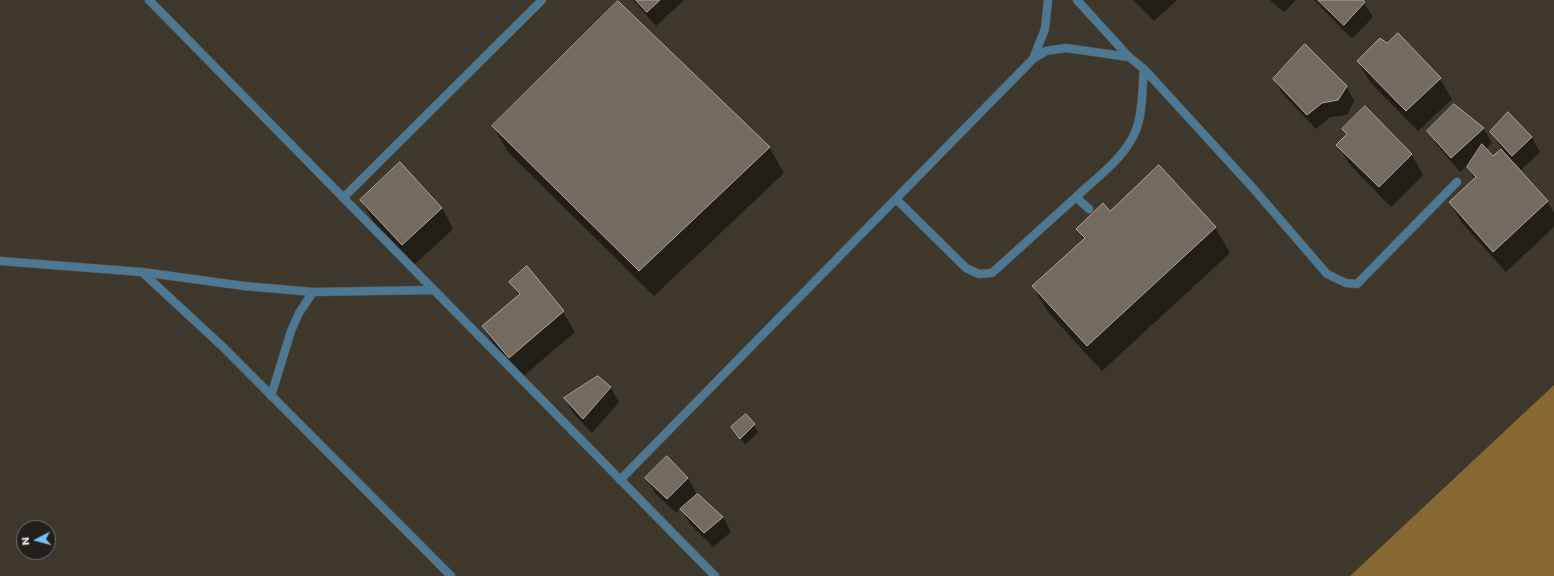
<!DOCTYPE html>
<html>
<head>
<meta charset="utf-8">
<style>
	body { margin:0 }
	#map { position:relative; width:1554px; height:576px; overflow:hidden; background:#3e372c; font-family:Poppins,sans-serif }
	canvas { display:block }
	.north { position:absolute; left:16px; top:520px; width:40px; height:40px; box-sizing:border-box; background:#221f1a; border:1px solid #706d67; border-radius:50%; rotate:264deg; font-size:11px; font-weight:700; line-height:16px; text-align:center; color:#e5e1da }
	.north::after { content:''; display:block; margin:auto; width:14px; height:18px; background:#70c2f4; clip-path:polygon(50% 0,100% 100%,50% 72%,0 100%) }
</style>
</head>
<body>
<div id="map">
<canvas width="1554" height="576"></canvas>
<div class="north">N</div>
</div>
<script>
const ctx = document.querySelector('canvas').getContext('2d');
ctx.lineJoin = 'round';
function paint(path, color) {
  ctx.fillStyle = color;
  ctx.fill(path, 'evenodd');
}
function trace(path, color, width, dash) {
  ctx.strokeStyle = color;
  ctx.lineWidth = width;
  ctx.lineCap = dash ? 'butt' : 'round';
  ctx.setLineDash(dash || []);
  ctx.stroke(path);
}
const water = new Path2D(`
	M1554,385v191h-204z`);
const shadow = new Path2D(`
	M633,0h51l-28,26z
	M1133,0h44l-23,21z
	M1270,0h26l-12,12z
	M1314,0h48l11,17 -21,22z
	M1398,35l42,44 12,20 -34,32 -48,-49 -12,-20 29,-18z
	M1274,79l72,7 8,15 -7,14 -17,2 -14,12 -34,-36z
	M1454,105l30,24 8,14 -6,6 7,8 9,-8 -11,-17 17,-18 24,24 8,14 -19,18 -6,-7 -2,1 34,38 7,11v14l-48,45 -44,-49 -12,-20 25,-23 -7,-13 2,-4 -10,9 -23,-27 -8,-14z
	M493,126l276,21 15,26 -130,123 -146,-144z
	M1343,129l68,25 12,21 -32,32 -41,-42 -12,-20 9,-10z
	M361,200l81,8 11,21 -39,36 -41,-44z
	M1110,213l105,15 15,25 -128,118 -54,-59 -15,-25 51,-47 -6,-11z
	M527,268l36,44 12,20 -54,46 -26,-31 -12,-20 36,-31 -9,-14z
	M598,377l13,11 8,14 -27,31 -19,-20 -8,-15z
	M754,425l4,7 -13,13 -12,-18z
	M647,478h41l8,15 -15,15 42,9 8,15 -18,15 -23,-23 -9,-16 -5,5 -21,-20z`);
const building = new Path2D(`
	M636,0h24l-13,12z
	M1318,0h45l2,2 -21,23z
	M618,1l152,146 -131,124 -147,-145z
	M1398,33l43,45 -35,33 -49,-50 23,-23 7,5z
	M1305,44l42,42 -9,14 -16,3 -15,12 -34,-36z
	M1454,104l30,24 -33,30 -24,-27z
	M1365,106l47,48 -33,33 -43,-42 11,-11 -5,-5z
	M1508,112l24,25 -20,19 -22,-24z
	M1482,144l11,12 8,-7 47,52 -55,51 -44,-50 27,-25 -9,-10z
	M400,162l42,46 -40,37 -42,-45z
	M1159,165l57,62 -129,119 -55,-60 53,-48 -9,-9 27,-26 7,8z
	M527,266l37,45 -55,47 -27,-32 38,-32 -11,-12z
	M598,376l13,11 -28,32 -19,-21z
	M746,414l9,10 -15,15 -9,-12z
	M667,456l21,22 -21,21 -22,-21z
	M698,494l25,23 -19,16 -24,-24z`);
const lane = new Path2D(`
	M1129,57l15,12 108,118 75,87 19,9 11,1 100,-102
	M1033,59l12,-30 3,-29
	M896,199l70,69 13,6 13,-1 84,-76
	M1089,209l-13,-12c21,-20 49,-39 60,-67 7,-17 6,-43 8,-61
	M620,480l413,-421 13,-8 20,-3 63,9 -52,-57`);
const street = new Path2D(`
	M149,0l566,576
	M343,198l199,-198
	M0,261l142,11 102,14 69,6 120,-2
	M142,272l81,75 228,229
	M271,396l20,-65 8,-18 14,-21`);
paint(water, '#886832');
paint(shadow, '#0007');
paint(building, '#736b5f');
trace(building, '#afa79a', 1);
trace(lane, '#5c564b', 9);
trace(street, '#5c564b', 9);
trace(lane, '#4d7893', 8);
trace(street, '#4d7893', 8);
</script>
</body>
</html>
